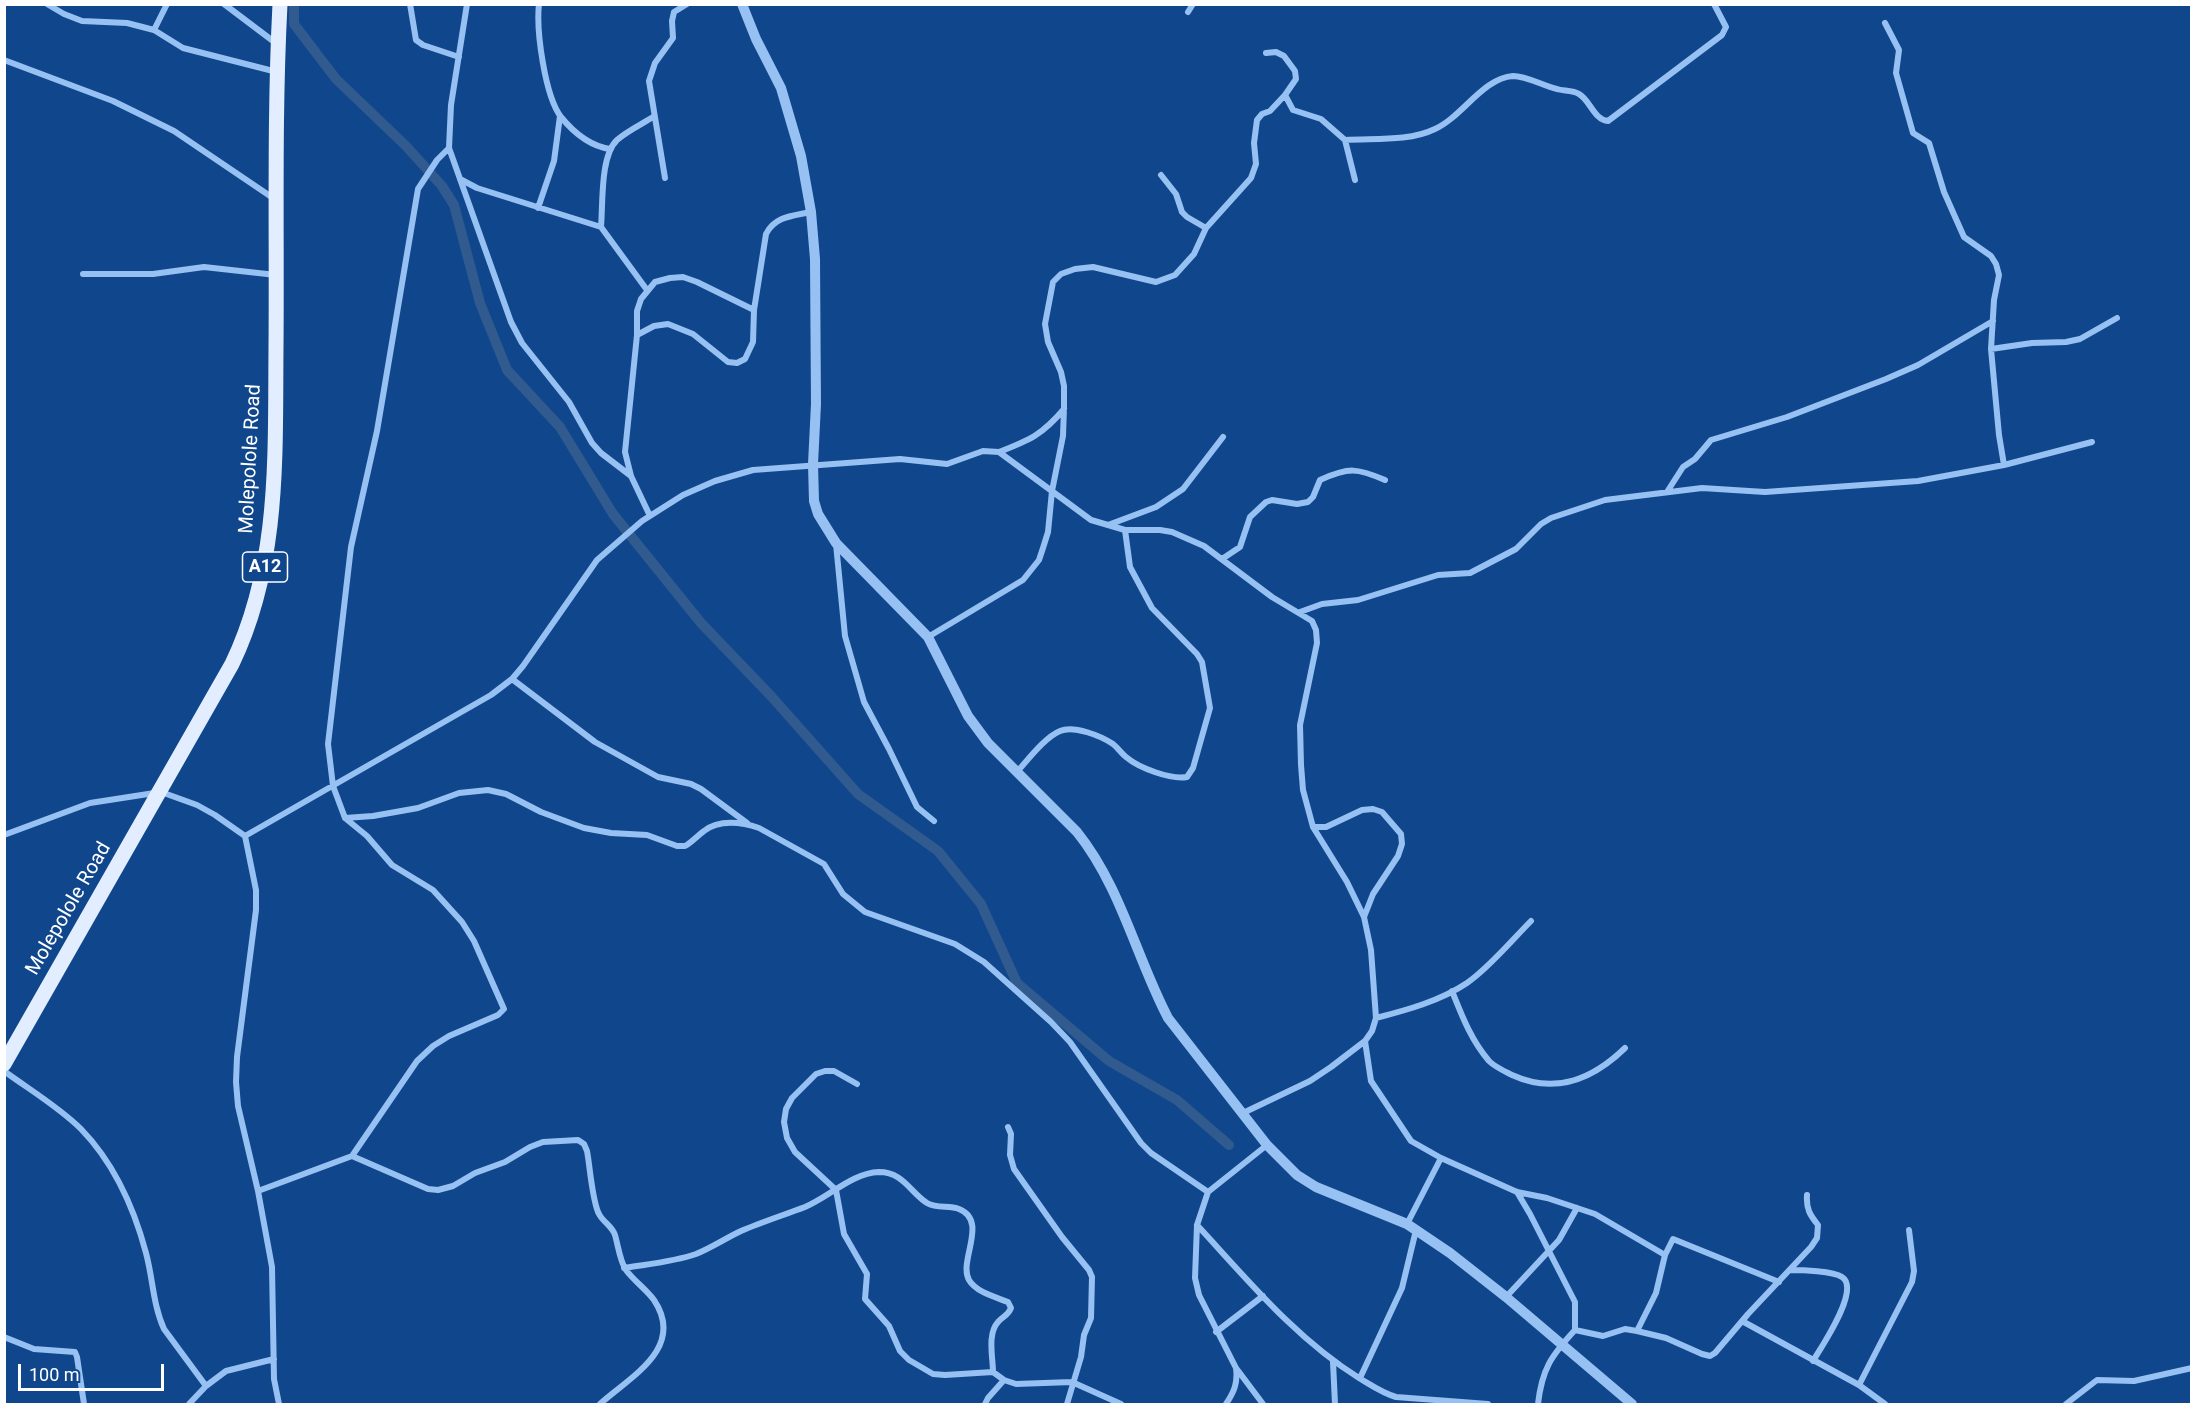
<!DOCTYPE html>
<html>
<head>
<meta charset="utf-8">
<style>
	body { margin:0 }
	#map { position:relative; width:2196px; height:1409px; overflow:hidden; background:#10478c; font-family:Roboto,sans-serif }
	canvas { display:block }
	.frame { position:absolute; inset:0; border:6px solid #fff; pointer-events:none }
	.scale { position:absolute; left:18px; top:1364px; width:146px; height:27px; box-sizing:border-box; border:3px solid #fff; border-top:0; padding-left:8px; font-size:18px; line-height:21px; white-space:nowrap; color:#fff; -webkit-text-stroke:4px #10478c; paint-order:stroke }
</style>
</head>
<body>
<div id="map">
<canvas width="2196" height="1409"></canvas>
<div class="frame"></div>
<div class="scale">100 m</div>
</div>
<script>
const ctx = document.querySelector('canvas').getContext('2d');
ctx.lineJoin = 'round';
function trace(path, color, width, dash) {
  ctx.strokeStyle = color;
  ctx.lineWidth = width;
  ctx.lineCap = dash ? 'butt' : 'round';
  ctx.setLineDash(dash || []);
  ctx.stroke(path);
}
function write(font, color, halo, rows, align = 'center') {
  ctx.font = font + ' Roboto,sans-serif';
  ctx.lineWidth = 5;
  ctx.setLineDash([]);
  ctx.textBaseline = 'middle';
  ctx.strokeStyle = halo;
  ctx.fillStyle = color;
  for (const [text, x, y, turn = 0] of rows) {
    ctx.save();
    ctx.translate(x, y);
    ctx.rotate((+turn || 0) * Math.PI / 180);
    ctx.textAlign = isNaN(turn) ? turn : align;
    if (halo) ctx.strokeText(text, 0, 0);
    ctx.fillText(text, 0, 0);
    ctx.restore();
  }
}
const canal = new Path2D(`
	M294,4v20l42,55 70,67 36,40 12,19 26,98 27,67 53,57 53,87 88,109 70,73 87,98 80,57 43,53 36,79 92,78 68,39 52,45`);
const minor = new Path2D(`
	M47,4l17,10 18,7 45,2 27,7 29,18 94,24
	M224,4l53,40
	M410,4l6,36 7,5 36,12
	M467,4l-16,101 -2,43 62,174 11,21 47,59 23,41 9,10 30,23
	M539,4c-3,27 6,92 22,113 13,16 29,29 49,32
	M1188,12l5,-8
	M1885,23l14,27 -3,23 17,60 16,10 15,49 20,45 27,19 5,8 3,11 -5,25 -3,49 8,86 5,30
	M154,30l13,-26
	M1266,53l10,-1 8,4 11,15 1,8 -11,16
	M4,60l109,41 61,30 102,69
	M1345,140c29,-2 63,2 90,-11 27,-12 48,-51 78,-53 14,0 30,10 44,13 6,2 16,1 22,5 11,6 15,26 29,27l114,-86 4,-8 -12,-23
	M1161,175l15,19 6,18 5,5 19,11
	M665,178l-16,-97 6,-18 18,-25 -1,-17 2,-9 13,-8
	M460,179l17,9 124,39 46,63
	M538,208l16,-47 6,-45
	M601,227c2,-23 -1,-71 16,-87 10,-9 25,-16 36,-23
	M83,274h70l51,-7 72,8
	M637,335l17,-9 14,-2 25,10 35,28 9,1 8,-4 8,-17 1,-32 12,-76c9,-18 27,-18 45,-22
	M1991,349l41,-6 34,-1 14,-3 37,-21
	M999,452c31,-12 43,-17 65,-43
	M1667,492l16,-25 12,-8 16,-19 76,-23 99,-38 32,-14 75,-44
	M650,516l-19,-40 -6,-24 12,-117v-24l4,-12 14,-17 15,-4 13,-1 14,5 57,28
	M1108,525l48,-18 27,-18 40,-52
	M836,544l9,92 19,66 25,47 28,58 17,14
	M1222,559l18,-12 10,-30 16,-15 6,-2 25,4 11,-2 5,-5 7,-17c29,-13 37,-12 65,0
	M1300,612l22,-8 36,-4 80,-25 32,-2 46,-24 25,-25 10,-6 54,-18 97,-12 63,4 153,-11 86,-16 88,-23
	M928,637l95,-57 16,-20 4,-12 5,-16 4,-41 11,-55 1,-28v-22l-3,-14 -13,-30 -3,-18 8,-42 8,-8 14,-5 18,-2 63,15 19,-7 19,-21 12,-26 45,-50 5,-14 -2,-21 3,-23 5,-6 8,-3 15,-16 8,15 28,9 24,21 10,40
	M512,679l83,63 63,35 33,7 10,5 46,34
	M1016,773c11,-12 29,-36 44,-42 14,-6 41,5 53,13 5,4 8,9 13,13 13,11 45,23 61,20l6,-9 17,-60 -8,-46 -5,-8 -45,-46 -22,-41 -5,-37
	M345,818l28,-2 45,-8 41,-15 29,-3 18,4 35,18 43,16 27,5 36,2 30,11h8c7,-4 12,-10 19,-15 15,-12 38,-9 55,-3l65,36 19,30 22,18 90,32 29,18 67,60 19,20 71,101 10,10 57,39
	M1313,827h13l36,-17 11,-1 9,3 19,22 1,10 -4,12 -25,38 -9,23
	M4,835l86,-32 71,-11 36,13 18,10 30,21
	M1452,991c10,25 19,49 37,70 6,6 15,10 23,14 44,20 81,4 113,-27
	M1376,1018c31,-8 64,-17 91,-35 22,-15 45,-43 64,-62
	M1365,1041l6,40 40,60 30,17 76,34 30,6 48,16 70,41
	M4,1071c26,19 55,36 77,58 33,34 53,79 65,124 7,26 7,52 18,76l42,57
	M857,1084l-23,-13h-9l-9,3 -24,24 -6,11 -2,13 3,16 8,14 41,38 8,44 23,40 -2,25 24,27 11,25 9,9 24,14 12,1 48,-3 11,8 12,4 56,-2 49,22
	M1008,1127l3,7 -1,21 4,14 48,68 27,33 3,7 -1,41 -7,17 -3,22 -14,47
	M352,1156l76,33 10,1 15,-4 22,-13 30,-11 25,-15 13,-5 35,-2 6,4 3,7c3,15 5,50 12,63 4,8 13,12 16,21 3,10 5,27 11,35 8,11 20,19 28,30 32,48 -24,77 -54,104
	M258,1191l94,-35 65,-95 16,-15 16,-10 49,-21 6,-6 -30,-68 -12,-19 -29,-32 -41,-25 -25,-29 -22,-18 -12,-32 -5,-42 23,-197 26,-116 41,-242 19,-29 12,-12
	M1517,1192l13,22 45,88v28c-24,26 -33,39 -37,74
	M1407,1224l34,-66
	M1197,1225c50,54 98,113 162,153 12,7 23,15 37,19l92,7
	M624,1268c24,-4 49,-6 72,-14 15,-6 30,-16 45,-23 21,-9 43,-16 64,-24 24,-10 47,-34 74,-35 24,0 31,20 48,31 10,6 22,2 32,6 30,12 -1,52 10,71 7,12 26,17 39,22l3,6c-3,8 -8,8 -13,14 -11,12 -5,36 -5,50
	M1790,1270c12,0 43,1 52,7 19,12 -20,69 -29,84
	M1506,1297l53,-57 18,-32
	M1742,1321l117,64 26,19
	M1575,1330l28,6 22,-7 12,2 29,7 36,16 8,2 5,-3 33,-39 63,-67 6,-9 1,-13c-8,-10 -12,-16 -11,-30
	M1637,1331l19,-38 9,-38 8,-16 106,43
	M1216,1332l47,-36
	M4,1337l30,12 41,3 2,5 7,47
	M1333,1362l2,42
	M1236,1368l27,36
	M1360,1378l42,-90 14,-58
	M1859,1385l53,-103 2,-11 -5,-41
	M189,1404l17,-18 20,-15 48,-12
	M279,1404l-5,-25 -2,-112 -14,-76 -20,-85 -2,-24 1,-25 19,-147v-20l-11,-54 246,-141 21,-16 11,-13 74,-106 45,-39 41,-26 32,-14 38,-11 147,-11 47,5 36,-13 16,1 92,68 34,10h35l12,2 32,14 68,51 40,24 4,9 1,13 -17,82 1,40 2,25 10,37 34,55 17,35 7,33 5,68 -4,13 -7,10 -34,26 -21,14 -67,32
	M985,1404l3,-6 16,-18
	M1226,1404c8,-12 12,-21 10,-36l-37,-73 -4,-17 2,-53 11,-33 59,-47
	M2066,1404l31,-24 37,1 58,-13`);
const tertiary = new Path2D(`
	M742,4l14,35 25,49 20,68 10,56 4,47 1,145 -3,60 1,37 4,13 18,29 92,94 40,79 20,27 89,89c44,55 59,125 91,186l99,127 30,30 19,12 91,37 43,29 56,44 126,107`);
const primary = new Path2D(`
	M4,1064l228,-400c48,-100 43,-207 44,-315 1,-115 -2,-230 4,-345`);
const shields = [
	[265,567,45]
];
const shieldNames = [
	["A12",265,567]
];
const streetNames = [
	["Molepolole Road",251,459,-87],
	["Molepolole Road",69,909,-60]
];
trace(canal, '#315a8e', 10);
trace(minor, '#97c1f2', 6);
trace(tertiary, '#97c1f2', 10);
trace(primary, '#e2eeff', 15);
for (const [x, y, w] of shields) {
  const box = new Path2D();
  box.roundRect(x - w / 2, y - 15, w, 30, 4.5);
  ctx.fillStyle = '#10478c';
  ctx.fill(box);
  trace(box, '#fff', 1.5);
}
write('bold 18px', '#fff', null, shieldNames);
write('20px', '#fff', '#10478c', streetNames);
</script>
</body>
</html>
